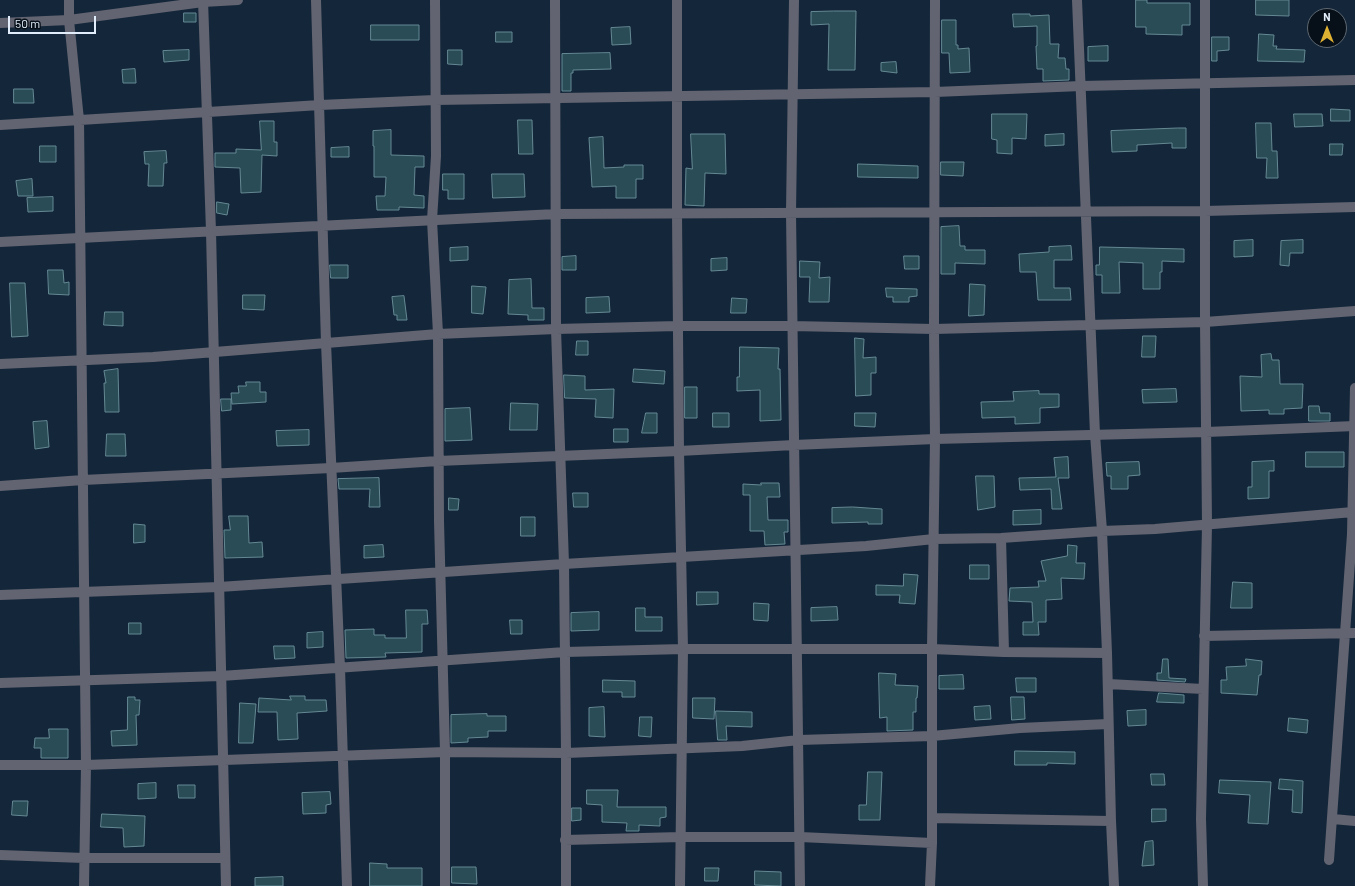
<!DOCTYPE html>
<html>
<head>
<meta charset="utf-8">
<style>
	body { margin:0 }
	#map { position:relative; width:1355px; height:886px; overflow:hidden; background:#14273a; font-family:Barlow,sans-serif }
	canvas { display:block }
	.north { position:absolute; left:1307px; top:8px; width:40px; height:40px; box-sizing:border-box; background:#070f18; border:1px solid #5e6872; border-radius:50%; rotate:0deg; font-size:11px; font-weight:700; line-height:16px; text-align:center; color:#e1edfa }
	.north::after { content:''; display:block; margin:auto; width:14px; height:18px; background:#deb133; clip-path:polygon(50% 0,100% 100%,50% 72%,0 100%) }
	.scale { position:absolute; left:8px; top:16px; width:88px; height:18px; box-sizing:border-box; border:2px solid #e1edfa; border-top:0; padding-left:5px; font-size:12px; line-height:14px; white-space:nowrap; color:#e1edfa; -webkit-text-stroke:3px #070f18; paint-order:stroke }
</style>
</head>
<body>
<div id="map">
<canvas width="1355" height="886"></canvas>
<div class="north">N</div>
<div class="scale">50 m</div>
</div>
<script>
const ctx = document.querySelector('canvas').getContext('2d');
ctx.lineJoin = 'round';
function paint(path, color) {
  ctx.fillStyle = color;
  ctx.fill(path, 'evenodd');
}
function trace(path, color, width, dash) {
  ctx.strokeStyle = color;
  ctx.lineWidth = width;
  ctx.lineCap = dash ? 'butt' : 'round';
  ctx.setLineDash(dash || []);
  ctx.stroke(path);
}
const building = new Path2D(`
	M1136,0h11v3h43v22h-8v10l-36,-1v-7h-10z
	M1256,0h33v16l-33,-1z
	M834,11h22l-1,59h-27l1,-46 -18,1v-13z
	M184,13h12v9h-12z
	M1013,14h17v2l19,-1 1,29h9l-1,14h7l1,11h3v11l-26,1v-12h-6l-1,-23h1v-20l-23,1z
	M942,20h14v25h2v4l11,-1 1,24 -20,1 -1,-20h-7z
	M371,25h48v15h-48z
	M630,27l1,17 -19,1 -1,-17z
	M496,32h16v10h-16z
	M1259,34l15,1 -1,11h4l-1,3 29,1 -1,12 -46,-1z
	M1212,37h17v13l-12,1v10h-5z
	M1108,46v15h-20v-14z
	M189,50v10l-25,2 -1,-11z
	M448,50h14v15l-14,-1z
	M610,53l1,16 -38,1v3h-2v18h-9v-37z
	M896,62l1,11 -16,-2v-8z
	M135,69l1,14h-13l-1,-13z
	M14,89h19l1,14h-20z
	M1331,109l19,1v11h-19z
	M992,114h35l-1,25 -14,-1v16l-15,-1v-13l-5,-1z
	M1294,114h28l1,12 -28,1z
	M518,120h14l1,34h-14z
	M260,121h14v21h3v14l-15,-1 -1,37 -20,1 -1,-25 -25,-1v-14h21v-4l25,1z
	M1256,123h15l1,28h5l1,27h-12l1,-20h-10z
	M1178,128h8v20h-14v-5l-35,2v6l-25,1 -1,-21z
	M391,130v25l33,1v11h-9l-1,28 10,1v12l-25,-1v3h-22l-1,-14h9l1,-19h-12v-31h-1v-15z
	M691,134h34l1,40 -21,-1 -1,33 -19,-1 1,-37 6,1z
	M1064,134v11l-19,1v-11z
	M603,137l1,31 20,-1v-2h19v14h-7v19h-20v-12l-24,1 -3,-49z
	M1330,144h13l-1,11h-12z
	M40,146h16v16h-16z
	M349,147v10h-18v-9z
	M166,151l1,12h-3l-1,23h-15l1,-22h-4l-1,-12z
	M941,162h23l-1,14 -22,-1z
	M858,164l60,2v12l-60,-1z
	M443,174h21v25h-16v-9h-5z
	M492,174h32l1,23 -32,1z
	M32,179l1,17h-15l-2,-15z
	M53,197v14l-25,1 -1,-14z
	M217,202l12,2 -2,11 -10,-2z
	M959,226l1,20h5v4h20v14l-30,-1v11h-14v-47z
	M1253,240v16l-19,1v-16z
	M1303,240v13h-13l-1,13 -9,-1 1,-24z
	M1071,246l1,14h-18v28h16l1,12h-33l-2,-28h-16l-1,-18 30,-2v-5z
	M468,247v13l-18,1v-13z
	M1100,247l84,2v13l-22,-1v11h-2v17h-17v-26l-24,-1 1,31h-18v-18h-6v-10h3z
	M576,256v14h-14v-13z
	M904,256h15v13h-14z
	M727,258v12l-16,1v-12z
	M800,261l20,1 -1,16 11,-1 -1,25h-20l1,-25h-10z
	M330,265h18v13h-17z
	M48,270h15l1,13 5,-1v13l-20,-1z
	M531,279l1,29h12v12h-16v-5l-20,-1 1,-34z
	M10,283h15l3,53 -16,1z
	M970,284l15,1 -1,30 -15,1z
	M472,286l14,1 -3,27 -11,-1z
	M886,288l31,1v7l-8,1v5h-16v-5h-6z
	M243,295h22l-1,15 -21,-1z
	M404,296l3,24h-10v-5h-3l-2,-18z
	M609,297l1,15 -24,1v-15z
	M732,298l15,1 -1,14h-15z
	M105,312h18v14l-19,-1z
	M1143,336h13l-1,21h-13z
	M855,338l9,1 -1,19 13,-1v16h-5v22l-15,1z
	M577,341h11v14h-12z
	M740,347l39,1 -1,21h2l1,51 -21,1v-31l-23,1v-14h2z
	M1271,354l1,6h7l1,24h23l-1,24 -18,1v5h-15v-4l-28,1 -1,-35 22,1 -1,-22z
	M118,369l1,43h-14l-1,-29h2l-2,-12z
	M634,369l31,2 -1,13 -31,-2z
	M564,375l21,1v14l29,-1 -1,29 -18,-1 1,-18 -31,-1z
	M246,382h14v10h6v10l-34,2 -1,-11h8l-1,-7h8z
	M685,387h12v31h-12z
	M1176,389l1,13 -34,1 -1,-13z
	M1039,391v3h20v13l-19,1v15l-25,1v-7l-33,1 -1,-16 33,-1 -1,-9z
	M221,399h10v11l-9,1z
	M511,403l27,1 -1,26h-27z
	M1309,406h10l1,7h10v8h-21z
	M470,408l2,32 -27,1v-32z
	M646,413h11v20h-15z
	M713,413h16v14h-16z
	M855,413h21l-1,14 -20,-1z
	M47,421l2,26 -14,2 -2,-27z
	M614,429h14v13h-14z
	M309,430v15l-32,1 -1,-15z
	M107,434h18l1,22h-20z
	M1306,452h38v15h-38z
	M1068,457l1,21h-11l4,31h-10l-1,-20 -31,1 -1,-12 37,-1 -2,-19z
	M1274,461v10h-5v27l-21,1v-12h4v-25z
	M1139,462l1,13 -12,1v13h-17v-13h-4l-1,-13z
	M976,476h18l1,31 -17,3z
	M379,478l1,29h-11l1,-18h-31l-1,-10z
	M761,483h18l1,14h-13l1,23h20v12h-4l1,12 -20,1 -1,-14h-14v-36h-7v-11l18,1z
	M573,493h15v14h-14z
	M449,498l10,1 -1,11h-9z
	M853,507l29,2v15h-14v-2l-36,1v-15z
	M1041,510v14l-28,1v-14z
	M229,516h19l1,27 13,-1 1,15 -38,1 -1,-28h6z
	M521,517h14v19h-14z
	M134,524l11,1v17l-11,1z
	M383,545l1,12 -20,1v-12z
	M1068,545l9,1 -1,17h9l-1,16 -23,-1 1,21 -16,1v22h-8l1,13h-16v-13h10l-1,-20 -23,-1 1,-13 29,-1 -1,-6h8l-5,-20 26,-5z
	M970,565h19v14h-19z
	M904,574l14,1 -3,29 -16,-1 1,-8h-24v-10l27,1z
	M1233,582l19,1v25h-21z
	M697,592h21v12l-21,1z
	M754,603l15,1 -1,17 -14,-1z
	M837,607l1,13 -27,1v-13z
	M636,608h9v9h17v14h-26z
	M406,610h21l1,14h-6v28l-37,1 1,4 -40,1 -1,-28 29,-1v6h11v3h21z
	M599,612v18l-28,1v-18z
	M510,620h12v14h-11z
	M129,623h12v11h-12z
	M323,632v15l-16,1v-15z
	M274,646h20l1,12 -20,1z
	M1163,659h5l1,19 17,1 -1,3 -28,-2v-7h4z
	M1246,659l16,2 -1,14h-2l-2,20 -36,-2v-13h6l-1,-13 20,-1z
	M879,673l17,1 -1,11 23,1 -1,12h-1v14h-3v18l-26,1v-14l-7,1z
	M963,675l1,14h-25v-13z
	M1016,678h20v14h-19z
	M603,680l32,1v16h-13v-5h-19z
	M1159,693l25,2v8l-27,-1z
	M290,696h15v4h21l1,11 -30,2 1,26 -20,1 -1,-28h-19l1,-14 32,2z
	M128,697h7v3h5l-1,15h-3l1,30 -25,1 -1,-15 16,-1z
	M1011,697h13l1,22 -13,1z
	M693,698h22l-1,21 -21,-1z
	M240,703l16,1 -3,39h-14z
	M990,706l1,13 -16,1 -1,-13z
	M604,707l1,30 -16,-1v-28z
	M1146,710v15l-18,1 -1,-15z
	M716,711l36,1v15l-26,-1 1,14h-9z
	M487,714v2h19v15h-18v6l-20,1v4l-17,1v-28z
	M640,717h12l-1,20 -12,-1z
	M1289,718l19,2 -1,13 -19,-2z
	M49,729h19v29h-27v-10h-7l1,-10h14z
	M1015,751l60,1v12l-28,-1v2h-32z
	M868,772h14l-2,48h-21v-15h7z
	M1151,774h13l1,11h-13z
	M1280,779l23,2 -1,32 -10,-1 1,-22 -14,-1z
	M1220,780l51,2 -3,42 -20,-1 2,-28 -31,-2z
	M156,783v15l-18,1v-15z
	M178,785h17v13h-16z
	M587,790h31l-1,17h49v10l-6,1v8l-21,-1v6h-13l1,-8 -25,-1v-17l-15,-1z
	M330,792l1,12 -5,1v8l-23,1 -1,-21z
	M13,801h15l-1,15 -15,-1z
	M572,808h9v12l-9,1z
	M1152,809h14v12l-14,1z
	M102,814l43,2 -1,30 -20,1 -1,-19 -22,-1z
	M1153,841l1,24 -12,1 3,-24z
	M370,863l17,1v4h35v18h-52z
	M452,867h24l1,17 -25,-1z
	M705,868h14l-1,13h-13z
	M755,871l26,1v14l-26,-1z
	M283,877v9h-28v-8z`);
const minor = new Path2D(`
	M69,0v20l10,100 7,645 -2,121
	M203,0l8,231 15,655
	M316,0l10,343 14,325 7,218
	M435,0l1,156 -4,64 6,114 1,187 6,231v134
	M555,0l1,329 8,235 2,189v133
	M677,0v213l2,238 4,198 -3,237
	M794,0l-3,213 9,673
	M1077,0l18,434 7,97 5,122 4,168 3,65
	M0,23l69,-3 134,-18 35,-2
	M0,125l320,-20 115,-5 500,-8 146,-6 274,-6
	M0,242l556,-28 649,-3 150,-4
	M0,364l153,-7 285,-23 118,-5 122,-3h114l142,3 271,-7 150,-11
	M0,486l83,-6 248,-12 107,-7 241,-10 115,-6 141,-6 271,-7 149,-6
	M1001,538l3,114
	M0,595l219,-8 345,-23 302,-18 68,-7 67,-1 101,-7 53,-2 198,-17
	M1204,636l151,-3
	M0,683l221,-7 344,-24 118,-3h249l72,3 103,1
	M1108,684l95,5
	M0,765h86l359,-13 121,1 176,-7 57,-6 133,-4 88,-8 88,-4
	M932,818l179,3
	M1333,819l22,2
	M565,840l116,-3h119l132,6
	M0,855l84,3h141
	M1329,860l23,-326 3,-146
	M930,886l2,-43v-194l3,-210 -1,-110 1,-329
	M1203,886l-2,-67 6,-294 -2,-203v-322`);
paint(building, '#294c56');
trace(building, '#658994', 1);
trace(minor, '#636471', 10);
</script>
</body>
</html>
